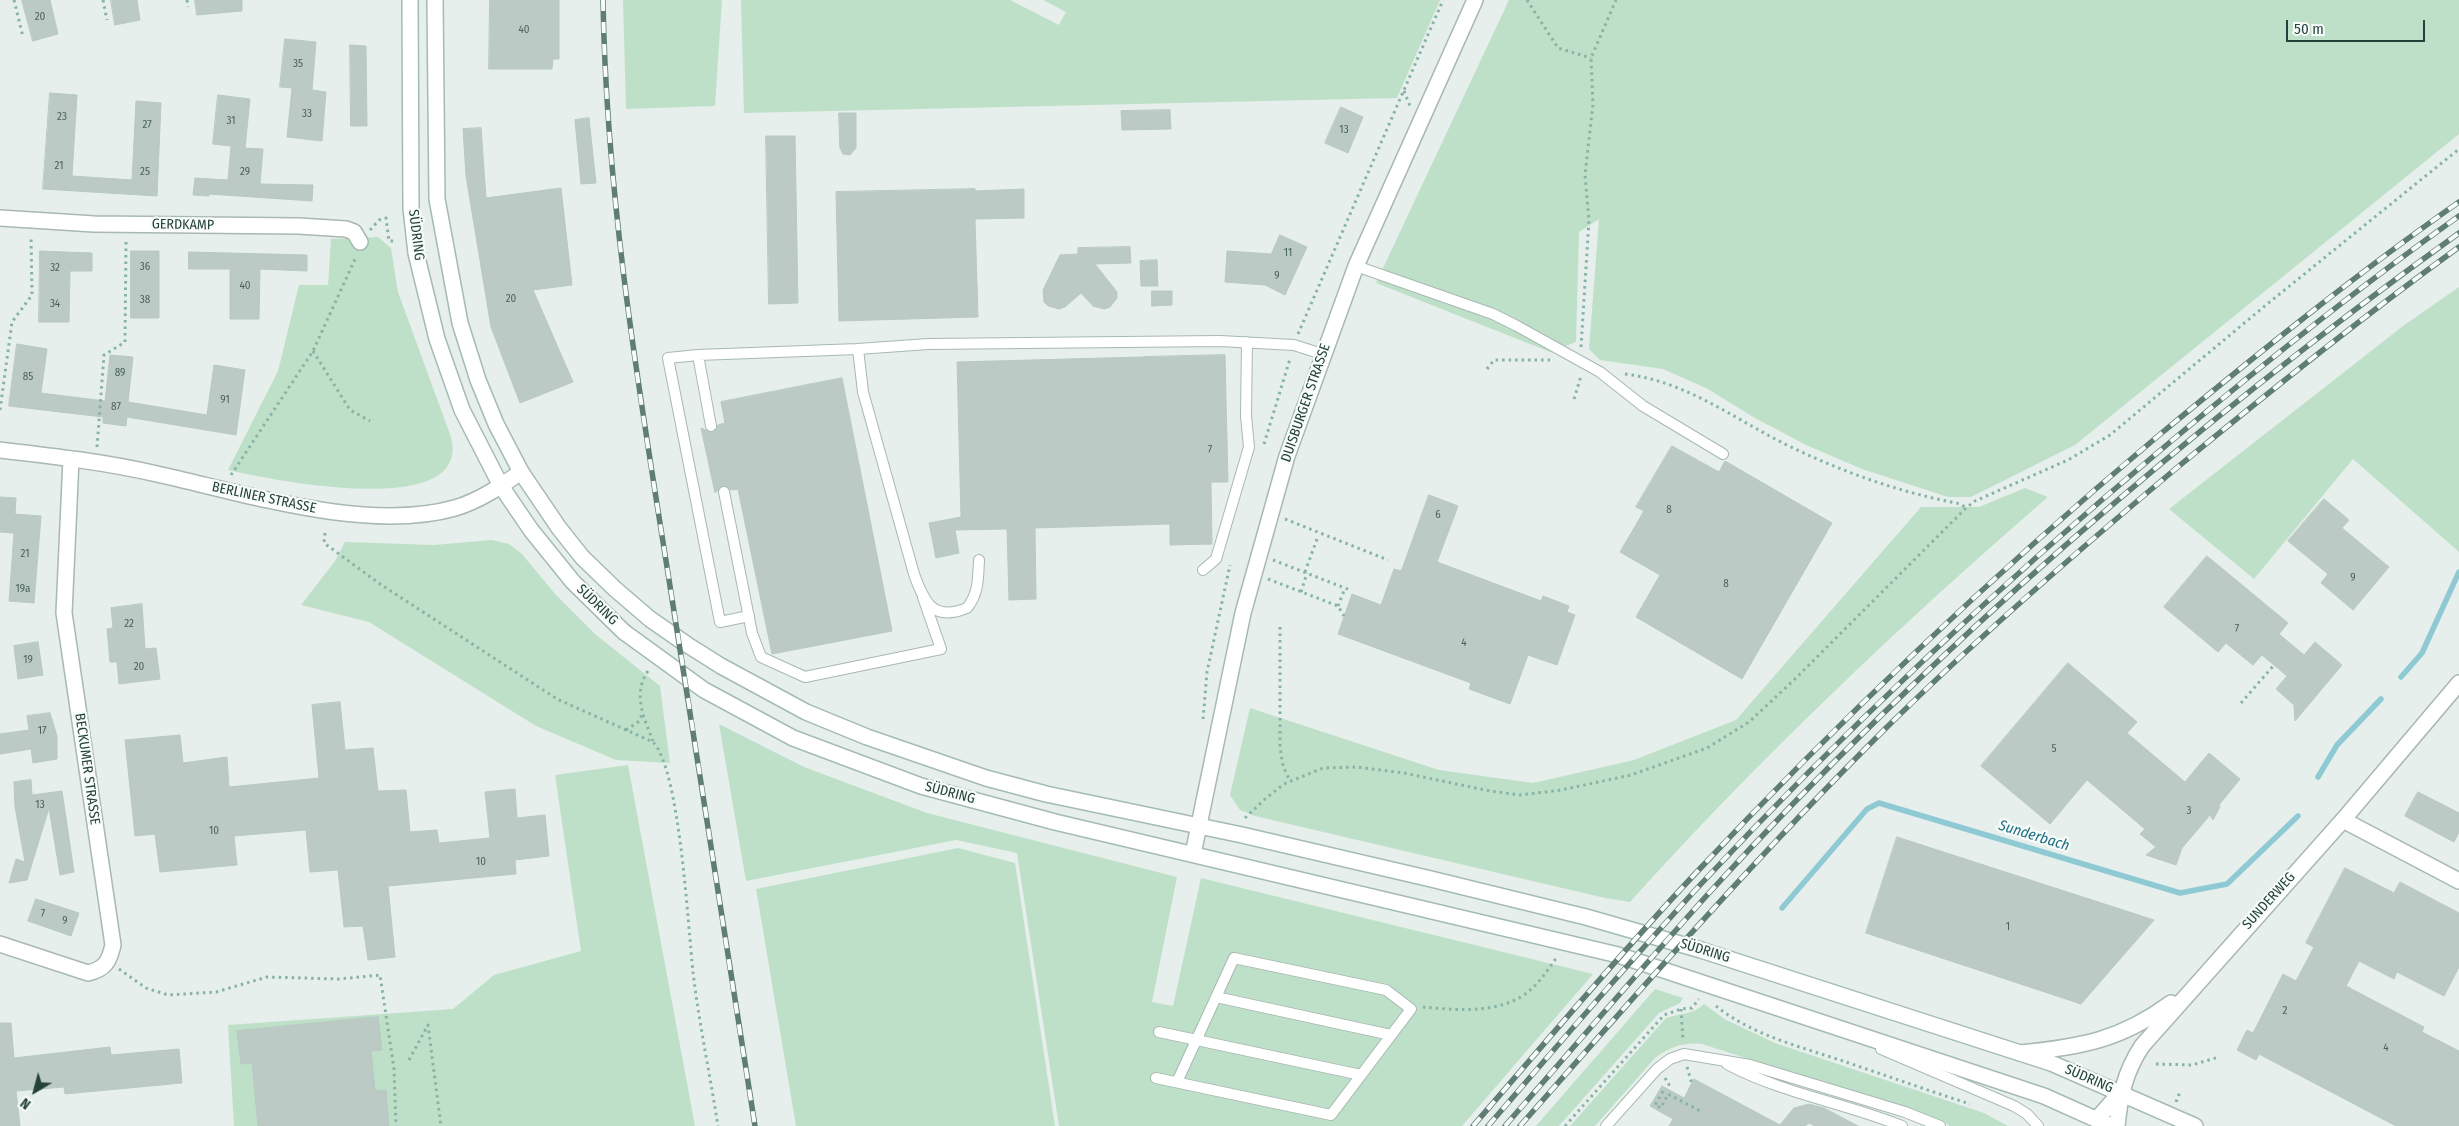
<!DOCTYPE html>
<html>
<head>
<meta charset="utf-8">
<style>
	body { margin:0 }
	#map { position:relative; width:2459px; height:1126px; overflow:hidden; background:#e6efeb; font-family:"Fira Sans Condensed",sans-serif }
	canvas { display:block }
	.north { position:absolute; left:10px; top:1066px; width:50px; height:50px; -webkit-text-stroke:4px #f7fbf9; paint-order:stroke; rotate:217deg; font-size:14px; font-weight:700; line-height:20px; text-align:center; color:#24423a }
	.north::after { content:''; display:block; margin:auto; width:18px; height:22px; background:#24423a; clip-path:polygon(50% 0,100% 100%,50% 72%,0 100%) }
	.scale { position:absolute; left:2286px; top:20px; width:139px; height:22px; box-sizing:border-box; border:2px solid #24423a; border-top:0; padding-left:6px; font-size:15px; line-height:18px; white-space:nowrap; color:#24423a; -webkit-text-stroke:4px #f7fbf9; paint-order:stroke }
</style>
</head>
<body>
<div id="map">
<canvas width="2459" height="1126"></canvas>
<div class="north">N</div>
<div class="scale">50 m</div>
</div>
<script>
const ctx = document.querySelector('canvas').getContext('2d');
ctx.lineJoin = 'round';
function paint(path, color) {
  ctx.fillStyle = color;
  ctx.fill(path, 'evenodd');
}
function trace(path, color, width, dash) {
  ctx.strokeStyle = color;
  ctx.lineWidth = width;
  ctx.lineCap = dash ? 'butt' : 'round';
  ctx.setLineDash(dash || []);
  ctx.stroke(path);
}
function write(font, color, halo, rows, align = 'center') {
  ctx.font = font + ' "Fira Sans Condensed",sans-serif';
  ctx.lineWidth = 4.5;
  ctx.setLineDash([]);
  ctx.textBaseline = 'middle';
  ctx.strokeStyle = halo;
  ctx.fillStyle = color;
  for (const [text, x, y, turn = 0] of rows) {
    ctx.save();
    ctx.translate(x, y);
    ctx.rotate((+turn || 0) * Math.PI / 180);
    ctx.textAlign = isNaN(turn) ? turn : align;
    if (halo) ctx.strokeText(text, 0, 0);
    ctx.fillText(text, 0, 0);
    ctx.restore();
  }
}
const green = new Path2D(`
	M623,0h99l-7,106 -89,3z
	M741,0h269l49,25 7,-13 -23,-12h397l-43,98 -653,15z
	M1509,0h950v134l-384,311 -104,52h-23l-86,-28 -56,-24 -51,-27 -49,-30 -43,-19 -63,-9 -11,-11 10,-130 -20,13 -3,110 -26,10 -174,-69z
	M378,237l13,11 7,44 53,145c22,85 -183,42 -223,33l50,-99 21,-86h29l3,-46z
	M2459,287v265l-106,-93 -99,120 -85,-70 234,-183z
	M2025,488l23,9c-146,126 -289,262 -418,405l-25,-4 -350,-82 -15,-6 -10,-15 20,-87 189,62 94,13 101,-23 102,-40 185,-213h58z
	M492,540l17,4 13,10 34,41 39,39 65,52 10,77 -54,-3 -80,-34 -167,-104 -68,-17 34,-44 10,-19 89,3z
	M719,724l85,43 123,46 250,64 -25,125 21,4 28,-128 392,96 -131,152h-403l-42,-273 -61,-13 -210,41z
	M628,765l67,361h-461l-6,-101 225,-16 41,-34 87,-24 -26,-176z
	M958,848l57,15 40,263h-259l-40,-237z
	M1655,989l28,9 -3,5 -21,10 -100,113h-23z
	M1704,1004l22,16 49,23 209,70 24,13h-58l-7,-5 -241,-77c-19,-2 -32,3 -47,14l-60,68h-25l96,-108c14,-5 27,-3 38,-14z`);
const stream = new Path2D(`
	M2401,677l21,-24 37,-81
	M2318,777l19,-32 44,-46
	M1782,908l85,-99 12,-6 301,90 47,-9 71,-68`);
const building = new Path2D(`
	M22,0h28l8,34 -25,7z
	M111,0h26l3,20 -25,5z
	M195,0h47v11l-45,4z
	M490,0h69v59h-6l-1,10h-63z
	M285,39l31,3 -4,48 14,2 -4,49 -35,-4 5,-49 -12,-1z
	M350,45l16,1 1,80h-16z
	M50,93l27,2 -5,81 60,4 4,-79 25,2 -4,93 -114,-7z
	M218,95l32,4 -5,49 18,1 -3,35 53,1 -1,16 -103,-7v2l-16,-1 2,-17 33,2 3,-34 -18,-2z
	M1341,107l22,10 -15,36 -23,-10z
	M1170,110l1,19 -49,1 -1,-19z
	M839,113h17v35l-6,7 -7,-1 -3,-6z
	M589,118l7,65 -15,1 -6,-64z
	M481,128l5,70 75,-10 11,97 -39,5 40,92 -53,21 -29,-76 -25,-151 -3,-47z
	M766,136h29l3,167 -29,1z
	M975,189v2l49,-2v29l-49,1 3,98 -139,4 -3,-129z
	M1280,235l27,12 -22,48 -20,-10 -40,-3 2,-31 44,3z
	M1130,247l1,16 -36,1 22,28v6l-7,9 -6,2 -11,-3 -12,-13 -16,14 -6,2 -11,-3 -4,-4 -1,-12 17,-35 18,-1v-6z
	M40,251l52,2v18h-22l-1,51h-30z
	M131,251h28v67h-28z
	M189,252l118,3v16l-47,-2 -1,50h-29v-50h-41z
	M1157,260l1,26h-17l-1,-25z
	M1152,291h20v14l-20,1z
	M17,344l30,5 -6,44 64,8 5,-46 23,2 -5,45 79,13 7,-50 31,5 -9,65 -109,-18 -1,9 -23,-3v-6l-94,-11z
	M1225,355l3,127h-17l1,62 -42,1v-21l-135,4 1,71 -27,1 -2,-71 -52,1 4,23 -23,5 -7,-35 32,-6 -4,-155 185,-5 1,4v-4z
	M842,378l50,253 -120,23 -34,-165 -7,1 -8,-5 -8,8 -14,-65 12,5 4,-4 1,-4 7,-2 -4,-21z
	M1672,446l47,26 6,-11 107,62 -90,156 -106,-62 24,-42 -40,-23 24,-41 -8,-4z
	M1429,495l29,11 -21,56 104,39 2,-5 26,10 -2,6 8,3 -18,50 -29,-10 -18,49 -41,-15 2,-6 -133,-49 14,-40 29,11 13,-36 7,2z
	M0,497l16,1 -1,16 26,2 -7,87 -25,-2 5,-68 -14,-1z
	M2324,499l25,21 -7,8 47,39 -36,43 -32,-27 7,-9 -40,-33z
	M2207,556l81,67 -9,11 25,21 11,-13 27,23 -47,56 -1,-16 -18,-16 11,-13 -25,-21 -9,10 -27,-22 -8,9 -54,-45z
	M142,604l3,45 11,-1 4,31 -41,5 -2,-22h-7l-3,-33 6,-1 -2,-20z
	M38,642l5,33 -25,4 -4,-33z
	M2068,663l69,59 -10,11 58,49 24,-29 31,26 -21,26 1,2 -7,13 -3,-5 -28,33 -6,17 -30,-10 10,-8 -16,-13 5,-5 -58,-49 -37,44 -69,-58z
	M340,702l5,48 28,-2 5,43 28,-1 4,42 27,-2 2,13 51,-5 -5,-46 30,-3 2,29 28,-3 4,41 -34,4 1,14 -128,12 7,71 -27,3 -5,-34 -19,1 -6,-57 -28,2 -4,-42 -72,6 3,29 -77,7 -5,-38 -20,2 -10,-96 55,-5 3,28 44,-6 2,30 90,-9 -7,-73z
	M50,713l7,23v23l-24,4 -2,-14 -31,5v-20l29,-4 -2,-14z
	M31,780l1,15 30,-4 12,81 -14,3 -11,-67 -22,72 -18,3 7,-24 9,3 -10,-55 -1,-25z
	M2418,792l41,21v19l-5,10 -49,-26z
	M1897,837l257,83 -73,84 -215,-71z
	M2345,868l49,25 6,-11 59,31v54l-15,29 -47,-24 -3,7 -35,-18 -13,25 78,41 -2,5 37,19v75h-63l-137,-72 -3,6 -19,-10 10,-20 6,3 30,-59 13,7 18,-34 -8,-4z
	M36,899l43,14 -8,23 -43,-15z
	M378,1017l4,33 -11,1 4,40 11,-1 3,36h-131l-6,-63 -11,1 -4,-33z
	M0,1023h11l3,35 96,-11 1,8 68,-6 3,34 -117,11 -1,-7 -48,4 4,35h-20z
	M1694,1079l86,46 14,-17 15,-4 15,4 34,18h-43l-6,-3 -4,3h-136l4,-7 -23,-13 12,-20 22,12z`);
const path = new Path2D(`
	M14,0l9,37
	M103,0l4,20
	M187,0l1,7
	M1527,0l31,48 33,10
	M1404,91l6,15
	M370,230l9,-10 7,-2 3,23h6
	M1298,334l145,-334
	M1581,347l8,-127 -4,-45 8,-71 -2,-46 25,-58
	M313,351l37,59 20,11
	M1487,369l7,-9h56
	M1625,374c64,8 110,46 166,73 54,26 111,46 170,57l5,4
	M1574,399l7,-23
	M0,410l12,-88 20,-27 -1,-59
	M1264,444l26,-85
	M97,447l7,-92 21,-13 1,-102
	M231,475l82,-124 43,-94
	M1285,519l103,41
	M325,533l-1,10 56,41 177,115 96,43c27,27 35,186 40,230 6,51 17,103 25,154
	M1273,560l77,30
	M1305,572l12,-33
	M1268,579l70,27 6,10
	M1301,592l6,-19
	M1338,606l7,-18
	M1280,627v120l3,19 7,15
	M648,671c-16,23 -4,47 5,70
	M2241,703l33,-38
	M1203,719l4,-47 23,-107
	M626,730l12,-8 4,-7
	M1245,818l20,-19 19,-15 39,-16 34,-1 47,6 86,18 30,4 41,-5 70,-15 76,-27 42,-26 47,-44 170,-170 9,-7 93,-41 42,-25 156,-130 193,-156
	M119,969l27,19 22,7 48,-3 51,-15 72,2 41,-4 14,94 2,57
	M1716,1006c37,30 89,42 133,57 41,14 81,28 121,41
	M1423,1007c32,3 72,7 101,-12 14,-10 23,-24 33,-38
	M1681,1009l2,32
	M409,1060l19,-35 13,101
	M2156,1064l36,1 27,-8
	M1687,1067l5,17
	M1665,1078l4,6 -2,5
	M1663,1091l-8,14 6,3 7,-14 32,17
	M2176,1102l4,-10
	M1565,1126l99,-111 17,-6 11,-1 7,-9`);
const service = new Path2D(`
	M1356,266l137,48 24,12 83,46 43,34 80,48
	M858,349l5,43 51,182c10,28 19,48 53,34 12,-15 11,-30 12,-48
	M698,355l-30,3 52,264 29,-6
	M711,426l-13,-71 160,-6 70,-5 292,-3 74,4 28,9
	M724,492l28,141 9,24 44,20 136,-28 -18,-52
	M1203,570l13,-11 33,-112 -3,-31 1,-74
	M1216,997l175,38
	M1159,1032l202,43
	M1881,1049l133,57 13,8 11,12
	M1727,1064c54,29 118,39 175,62
	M1156,1078l175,37 80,-106 -25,-19 -152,-32 -57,124
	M1606,1126l51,-57 13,-10 14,-5 66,11 155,47 35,14`);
const minor = new Path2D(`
	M0,218l94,6 205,2 47,3 8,3 6,10
	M2343,820l116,61
	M1193,854l50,-241 44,-157 69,-190 119,-266
	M0,944l88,29c17,-4 21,-11 25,-28l-49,-332 7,-154
	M2020,1053c61,-6 101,-13 151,-50
	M2097,1119l23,-26
	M2117,1126c3,-31 8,-54 25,-80l201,-226 116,-137`);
const tertiary = new Path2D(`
	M0,450c52,6 105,12 157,24 87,19 210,59 298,34 24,-7 46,-22 66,-36`);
const secondary = new Path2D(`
	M410,0l1,208 5,45 21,86 25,71 39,76 30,44 42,52 51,50 80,58 89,48 128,48 134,36 563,133 426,141 67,30
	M435,0l2,199 23,124 18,57 18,44 25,48 38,56 23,29 33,32 35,30 36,25 35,22 85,46 61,25 119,41 60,16 196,41 189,44 155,38 115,33 350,113 144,63`);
const rail = new Path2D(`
	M603,0c3,191 34,379 64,567 30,186 58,373 88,559
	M1473,1126c73,-84 144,-169 220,-250 146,-156 302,-303 465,-440 98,-81 197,-161 301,-234
	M1488,1126c70,-81 140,-163 213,-242 146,-157 303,-303 468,-441 94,-79 190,-156 290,-227
	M1505,1126c68,-78 135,-156 204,-233 222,-243 483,-468 750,-660
	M1520,1126c119,-135 236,-269 364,-396 92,-91 190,-176 289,-259 93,-77 188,-153 286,-224`);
const numberNames = [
	["20",40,17],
	["40",524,30],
	["35",298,64],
	["33",307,114],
	["23",62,117],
	["31",231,121],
	["27",147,125],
	["13",1344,130],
	["21",59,166],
	["25",145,172],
	["29",245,172],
	["11",1288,253],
	["36",145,267],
	["32",55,268],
	["9",1277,276],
	["40",245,286],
	["20",511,299],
	["38",145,300],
	["34",55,304],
	["89",120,373],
	["85",28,377],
	["91",225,400],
	["87",116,407],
	["7",1210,450],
	["8",1669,510],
	["6",1438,515],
	["21",25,554],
	["9",2353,578],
	["8",1726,584],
	["19a",23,589],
	["22",129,624],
	["7",2237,629],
	["4",1464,643],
	["19",28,660],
	["20",139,667],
	["17",42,731],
	["5",2054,749],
	["13",40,805],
	["3",2189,811],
	["10",214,831],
	["10",481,862],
	["7",43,914],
	["9",65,921],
	["1",2008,927],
	["2",2285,1011],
	["4",2386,1048]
];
const streetNames = [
	["GERDKAMP",183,225,1],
	["SÜDRING",416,235,83],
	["DUISBURGER STRASSE",1306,403,-71],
	["BERLINER STRASSE",264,498,12],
	["SÜDRING",597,605,44],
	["BECKUMER STRASSE",87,769,82],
	["SÜDRING",950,793,15],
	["SUNDERWEG",2269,901,-48],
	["SÜDRING",1705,951,17],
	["SÜDRING",2089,1079,23]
];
const waterNames = [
	["Sunderbach",2034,836,17]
];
paint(green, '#bfe0c8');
trace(stream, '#8ec9d4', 5.5);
paint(building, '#bbcac4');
trace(building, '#b8c9c2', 1);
trace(service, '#a8b8b2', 12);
trace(minor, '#a8b8b2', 18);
trace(tertiary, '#a8b8b2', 18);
trace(secondary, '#a4bbb3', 18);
trace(path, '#86b3a5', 3, [2.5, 4]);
trace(service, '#fff', 10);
trace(minor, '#fff', 15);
trace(tertiary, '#fff', 15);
trace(secondary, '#fff', 15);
trace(rail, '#5f7d75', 5.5);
trace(rail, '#f7fbf9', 4, [11]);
write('11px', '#4a645c', null, numberNames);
write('14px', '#24423a', '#f7fbf9', streetNames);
write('italic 15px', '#1c6f80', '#f7fbf9', waterNames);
</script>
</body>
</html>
